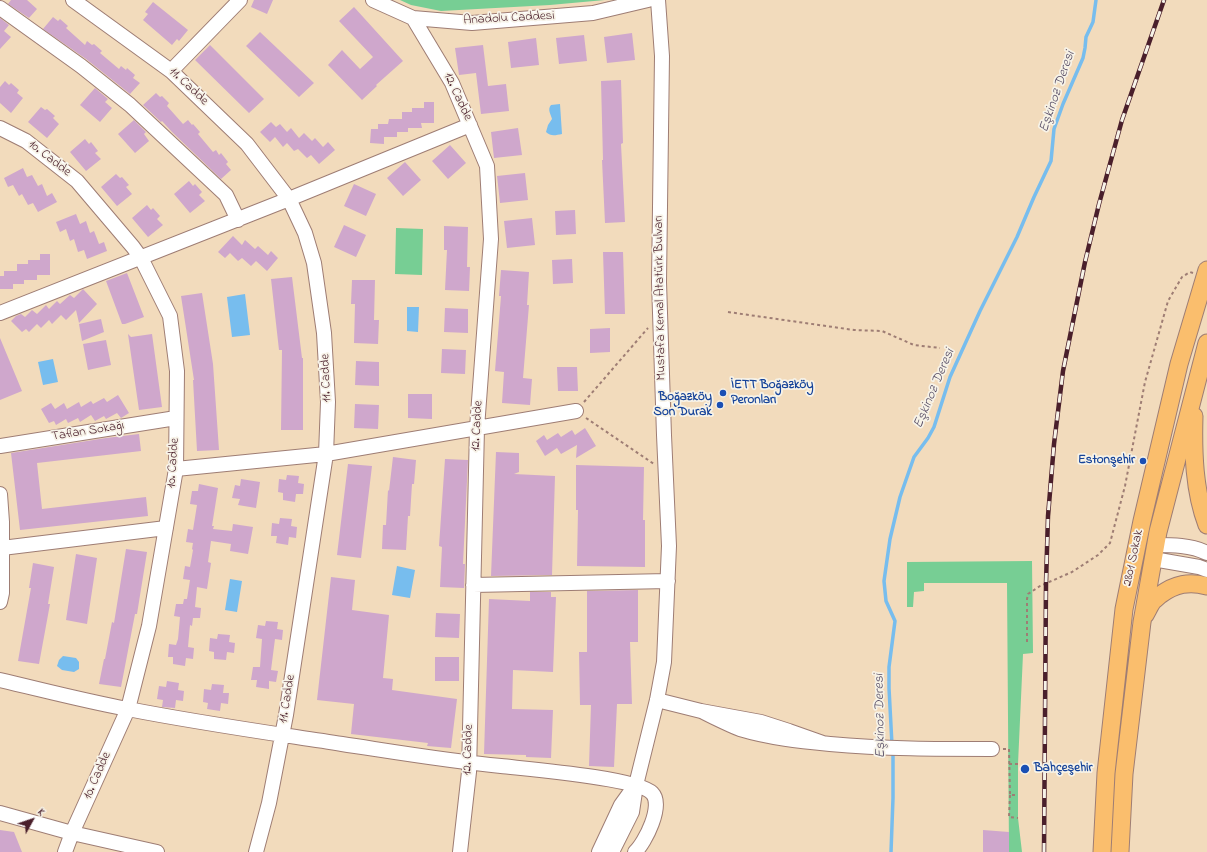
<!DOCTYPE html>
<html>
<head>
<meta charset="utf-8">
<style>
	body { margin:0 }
	#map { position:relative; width:1207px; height:852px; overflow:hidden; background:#f2dbbc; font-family:"Indie Flower",sans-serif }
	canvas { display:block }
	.north { position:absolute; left:12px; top:800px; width:40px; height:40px; -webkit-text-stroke:3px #f7f3e8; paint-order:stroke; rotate:50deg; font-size:11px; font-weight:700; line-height:16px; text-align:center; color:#4a1f2b }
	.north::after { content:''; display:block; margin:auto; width:14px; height:18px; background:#4a1f2b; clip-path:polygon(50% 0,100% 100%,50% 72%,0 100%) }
</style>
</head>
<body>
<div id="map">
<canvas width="1207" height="852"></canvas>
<div class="north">K</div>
</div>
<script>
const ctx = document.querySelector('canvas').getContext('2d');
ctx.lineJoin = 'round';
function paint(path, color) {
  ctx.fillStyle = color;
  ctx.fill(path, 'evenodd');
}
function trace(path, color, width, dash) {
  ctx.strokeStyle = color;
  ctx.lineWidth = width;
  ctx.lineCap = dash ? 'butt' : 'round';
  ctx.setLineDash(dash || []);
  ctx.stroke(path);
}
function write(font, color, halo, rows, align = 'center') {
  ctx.font = font + ' "Indie Flower",sans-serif';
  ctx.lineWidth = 3.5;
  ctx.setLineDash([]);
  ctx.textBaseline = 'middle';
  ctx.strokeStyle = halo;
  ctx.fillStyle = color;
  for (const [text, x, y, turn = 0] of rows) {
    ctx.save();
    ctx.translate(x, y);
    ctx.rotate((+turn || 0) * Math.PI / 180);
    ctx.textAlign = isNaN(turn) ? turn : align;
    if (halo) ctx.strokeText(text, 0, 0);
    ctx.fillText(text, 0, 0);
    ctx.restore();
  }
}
const green = new Path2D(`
	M400,0h205l-55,5 -109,6 -30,-6z
	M396,228l27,1 -1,46 -27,-1z
	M1032,561l1,92 -10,1 -5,110v54l4,34h-13l-2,-269h-83v8l-10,1 -1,15h-6v-45z`);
const water = new Path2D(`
	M560,104l2,30c-6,1 -11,3 -16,-2l2,-7 4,-6c-1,-5 -5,-9 -1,-14z
	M245,294l5,41 -18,2 -5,-40z
	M407,307h12l-1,25 -11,-1z
	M53,359l5,23 -15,3 -5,-23z
	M397,566l18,4 -5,28 -18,-3z
	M230,579l12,2 -5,31 -12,-2z
	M63,656l13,2 3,4v7l-5,3 -12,-2 -5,-4 2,-6z`);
const stream = new Path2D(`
	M892,745l-3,-57v-21l6,-46 -9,-20 -2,-20 6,-42 10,-42 14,-40 14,-19 6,-11 16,-50 30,-66 37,-74 17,-40 17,-36 3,-32 9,-25 20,-46 2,-10 1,-11 7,-15 3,-22
	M891,852l2,-54v-47`);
const building = new Path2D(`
	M11,0h16l10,9 -8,9 -21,-14z
	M254,0h19l-6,14 -16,-7z
	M153,2l35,28 -9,11 -2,-2 -5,6 -29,-25 5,-6 -3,-2z
	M354,7l49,54 -27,24 1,1 -15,14 -34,-35 14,-15 18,19 13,-12 -34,-36z
	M53,17l5,4 2,-2 8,7 -2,2 19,17 2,-4 5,4 2,-1 8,7 -2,2 19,16 2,-3 5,4 1,-2 8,7 -2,3 7,5 -10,11 -44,-35 -43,-30z
	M0,18l9,7 -5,6 7,6 -11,12z
	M260,32l54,51 -15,14 -53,-51z
	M632,33l3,27 -28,3 -3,-26z
	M584,35l3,26 -28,3 -3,-26z
	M536,38l3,27 -28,3 -3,-26z
	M210,45l54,54 -15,14 -54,-53z
	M483,45l5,41 18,-2 3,27 -28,3 -5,-41 -17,2 -4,-27z
	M621,80l2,63 -2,1 4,78 -20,1 -3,-63h1l-2,-79z
	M5,81l4,4 2,-2 8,7 -2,3 6,5 -12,15 -11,-10v-16z
	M95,88l13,11 -3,3 7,6 -12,14 -20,-17z
	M156,93l4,4 2,-1 7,7 -2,3 16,18 5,-4 4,5 1,-1 7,8 -2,2 15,18 3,-2 3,5 2,-2 7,9 -2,2 5,6 -10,9 -49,-47 -10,-11 -1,1 -18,-17z
	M424,102h10v21h-13l1,5h-14v4h-11v5h-13v7l-14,-1 1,-14h7v-5h10l1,-5h13v-7h10v-4h12z
	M41,107l4,3 2,-1 8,7 -2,2 6,6 -12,14 -19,-16z
	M134,120l12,12 -2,2 5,7 -14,12 -17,-19z
	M271,122l5,5 4,-3 7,8 4,-4 8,10 5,-5 8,8 3,-3 8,9 5,-5 7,8 -16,14 -8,-9 -4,3 -9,-9 -4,2 -7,-8 -4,4 -8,-10 -5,5 -10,-10z
	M518,128l4,27 -28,3 -3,-26z
	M85,139l4,5 2,-2 7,9 -3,2 6,6 -15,12 -16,-19z
	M450,145l16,18 -18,16 -16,-18z
	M405,162l16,18 -18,16 -16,-18z
	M23,168l4,9 5,-2 6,11 4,-2 5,12 5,-3 5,9 -19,10 -5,-9 -5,2 -6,-11 -3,2 -6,-11 -5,2 -4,-9z
	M525,173l3,27 -28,3 -3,-27z
	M116,174l4,4 2,-1 7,8 -3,2 6,7 -15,12 -16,-19z
	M189,181l4,5 2,-2 7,8 -3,3 6,6 -15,12 -16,-19z
	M354,184l22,10 -10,22 -22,-10z
	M147,205l4,5 2,-2 7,8 -3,3 6,6 -15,12 -16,-19z
	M575,210l1,24 -20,1 -1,-24z
	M76,214l4,10 6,-3 4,12 4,-2 5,13 5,-2 3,9 -20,8 -3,-9 -6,2 -4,-13 -4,2 -4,-12 -6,3 -4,-10z
	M532,218l3,27 -28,3 -3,-27z
	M344,225l22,10 -10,22 -22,-10z
	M444,226l24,1 -1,40h3l-1,24 -24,-1 2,-40h-3z
	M233,236l9,9 3,-5 10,9 3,-3 10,9 3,-4 7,7 -11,13 -11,-10 -5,5 -9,-8 -4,3 -8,-8 -5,5 -7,-6z
	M603,252h20l2,62h-20z
	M40,254h10v21h-13v5h-13v4h-11v5h-13v-13h4v-5h13v-7h11v-4h12z
	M572,259l1,24 -20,1 -1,-24z
	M501,270l28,2 -2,33h2l-6,73 9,1 -2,26 -28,-2 2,-31 -9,-1 6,-75h-2z
	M127,273l17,44 -19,7h-3l-16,-43z
	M292,277l10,81h1v72h-22l1,-80h-3l-8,-71z
	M352,280h23l-1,40h5l-1,24 -24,-1 1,-39h-4z
	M83,289l14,15 -18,19 -3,-13 -10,10 -5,-5 -9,9 -3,-4 -8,8 -4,-4 -8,8 -3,-3 -4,3 -11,-11 5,-5 5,-2 4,3 7,-7 5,4 9,-9 3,4 8,-8 3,3 10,-9 4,3z
	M202,293l11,71 6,86 -22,1 -4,-71h1l-13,-84z
	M445,308l23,1v24l-24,-1z
	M101,319l3,13 -22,9 -3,-17z
	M610,328v24l-20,1v-24z
	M128,334l3,3 21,-3 10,73 -23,3z
	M0,338l22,53 -22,9z
	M106,340l5,25 -23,5 -5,-26z
	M442,349l24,1 -1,24 -24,-1z
	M356,361l23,1v24l-24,-1z
	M557,367h20l1,24h-20z
	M408,394h24v25l-24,-1z
	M118,395l11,18 -8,5 -4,-5 -11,6 -2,-3 -9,5 -4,-6 -11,7 -2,-4 -10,5 -2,-4 -10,6 -2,-4 -5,2 -8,-14 10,-6 4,6 9,-6 3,6 12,-7 2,5 10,-6 2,3 11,-6 3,4z
	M355,404l24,1 -1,24 -24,-1z
	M585,428l11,18 -20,12 1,-13 -16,9 -4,-6 -12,8 -9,-15 8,-6 3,5 11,-7 3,4 11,-7 3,5z
	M139,434l2,17 -104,12 5,46 104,-12 2,19 -128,14 -9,-77 95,-15z
	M496,452l23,1v19l-5,2 41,2 -3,99 -61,1z
	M393,457l23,3 -2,24h-2l-2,32h-2l-2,34 -24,-1 1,-24h3l2,-35 1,1z
	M445,459l23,1 -5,104h2l-1,24 -24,-1 2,-40 -3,-1z
	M348,464l24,2 -11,92 -24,-3z
	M576,465l68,2 -1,53h2v47l-68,-1 1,-56h-2z
	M287,475l12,1 -1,7 6,1 -1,10h-7l-1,8 -12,-2v-7l-5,-1 1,-13 7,1z
	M241,479l19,3 -4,26 -18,-3 2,-6 -8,-1 3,-13 5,1z
	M199,484l19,4 -6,38h2l-1,3 19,2 1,-7 20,3 -5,27 -18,-3 1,-7 -20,-3 -3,21 3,1 -4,26 -10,-2 -2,20 6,1 -1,10h-7l-1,8 -2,-1 -2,22 6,1 -1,11 -7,-1 -1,8 -12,-2v-7h-5l1,-13 7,1 2,-6 2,-22 -6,-1 2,-12h7l1,-5h3l3,-19 -7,-1 2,-13 5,1 3,-17 -1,-1 1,-6 -7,-1 2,-13 5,1 4,-25 -7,-1 2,-13h6z
	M280,518l12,1 -1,7 6,1 -1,11 -7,-1 -1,8 -12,-2 1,-7h-6l1,-13 7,1z
	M126,549l21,3 -10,62h-2l-14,73 -22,-3 5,-25h1l7,-37 2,1z
	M76,554l21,4 -10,66 -21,-4z
	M33,563l21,4 -6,37h2l-11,60 -21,-3 13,-73h-2z
	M331,577l24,3 -3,30 37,5 -6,63 10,1 -1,11 65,9 -6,49 -24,-2 1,-3 -77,-9 3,-30 -37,-4z
	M638,590v52h-8l2,62h-15l-3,63 -25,-1 2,-61h-11l-1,-53h8v-61z
	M530,592h21v5h5l-3,75 -40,-2 -1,39 41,1 -2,48 -25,-1v-2l-42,-1 5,-155 41,2z
	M436,613l24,1 -1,24 -24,-1z
	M266,621l12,1 -1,7 6,1 -1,10 -7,-1 -4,31 7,1 -2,11 -7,-1v8l-13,-2 1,-7h-6l2,-13h7l2,-28 -6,-1 2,-13 7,1z
	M218,634l12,1 -1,7 6,1 -1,10 -7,-1 -1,8 -12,-1v-7l-5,-1 1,-13 7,1z
	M435,657h24v24h-24z
	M167,681l12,2 -1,7 6,1 -1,10 -7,-1 -1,8 -13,-1 1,-7 -6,-1 2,-13 7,1z
	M212,684l12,1 -1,8h6l-1,11 -7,-1 -1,8 -13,-2 1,-6 -5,-1 1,-13 7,1z
	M0,830l14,2 8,20h-22z
	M983,830l26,2v20h-26z`);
const path = new Path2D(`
	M728,312l126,18 28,1 32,14 26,3
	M584,402l64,-74
	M586,418l68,46
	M1027,642v-43l1,-5 12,-8 32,-14 26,-17 12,-12 15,-57 20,-104 23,-81 14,-24 8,-5 3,1
	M1003,749h6l1,46h8
	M1009,764h9
	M1010,795l-1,22 9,1`);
const minor = new Path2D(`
	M73,0l98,71 76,73 42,55 16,34 9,30 10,70 4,69 -2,52 -40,261 -17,88 -13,49
	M373,0l40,18 59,5 121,-10 55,-13
	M0,8l81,58 49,39 96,90 12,25
	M413,18l39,65 35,83 4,73 -14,189 -8,344 -9,80
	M171,71l69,-71
	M0,128l26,13 51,40 56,66 8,11 29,58 7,55 -1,98 -27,157 -21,83 -56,124 -7,19
	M0,313l289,-114 181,-74
	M0,446l176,-28
	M176,469l150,-15 250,-43
	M0,494l2,28v71l-2,9
	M1155,545c17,0 36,0 52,8
	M2,548l164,-20
	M1153,559l46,8 8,3
	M473,585l195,-4
	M0,680c43,10 85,21 128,29 71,14 143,24 214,35 53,8 106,17 159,22 26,3 136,12 151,27 12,12 -7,50 -17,59
	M657,700l44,11
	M823,743l-34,-12 -28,-9 -60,-11c13,6 26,13 39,18 30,9 60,12 90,15 54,5 108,5 162,5
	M0,813l72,20 85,19
	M599,852l22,-47 13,-18
	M612,852l20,-40 4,-27 21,-85 7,-38 5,-116 -5,-111 -5,-153 3,-226 -4,-56`);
const major = new Path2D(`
	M1194,416c-1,36 0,75 13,109
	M1145,615c3,-5 5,-10 8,-14 2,-2 5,-4 7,-6 15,-11 29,-14 47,-9
	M1102,852l4,-79 18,-164 18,-88 37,-157 28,-94
	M1120,852l4,-78 18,-152 16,-90 49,-189`);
const rail = new Path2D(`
	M1044,852l2,-269 2,-67 6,-72 9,-73 22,-109 14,-58 23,-84 42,-120`);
const markers = [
	[723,393,4,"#1a4fb4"],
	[720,405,4,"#1a4fb4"],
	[1143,461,4,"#1a4fb4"],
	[1025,769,5,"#1a4fb4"]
];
const streetNames = [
	["Anadolu Caddesi",509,19,-3],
	["11. Cadde",188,87,43],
	["12. Cadde",457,97,65],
	["10. Cadde",49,159,38],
	["Mustafa Kemal Atatürk Bulvarı",661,298,-91],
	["11. Cadde",327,378,-92],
	["12. Cadde",478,426,-87],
	["Taflan Sokağı",88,432,-9],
	["10. Cadde",174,463,-86],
	["2801 Sokak",1134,558,-78],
	["11. Cadde",288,699,-81],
	["12. Cadde",469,750,-88],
	["10. Cadde",98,776,-66]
];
const transitNames = [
	["İETT Boğazköy",731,386],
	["Peronları",731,401],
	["Boğazköy",712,398,"right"],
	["Son Durak",712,413,"right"],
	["Estonşehir",1135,461,"right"],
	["Bahçeşehir",1034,769]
];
const waterNames = [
	["Eşkinoz Deresi",1058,92,-71],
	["Eşkinoz Deresi",935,389,-67],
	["Eşkinoz Deresi",881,716,-91]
];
paint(green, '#77ce94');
paint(water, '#77bdee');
trace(stream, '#77bdee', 3.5);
paint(building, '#cfa7cc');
trace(minor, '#9e7d74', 16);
trace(major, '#9e7d74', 19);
trace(path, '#9e7d74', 2, [3, 3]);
trace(minor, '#fff', 14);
trace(major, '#fabe6d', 17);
trace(rail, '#4a1f2b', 4.5);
trace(rail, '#f7f3e8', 3, [9]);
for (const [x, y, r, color] of markers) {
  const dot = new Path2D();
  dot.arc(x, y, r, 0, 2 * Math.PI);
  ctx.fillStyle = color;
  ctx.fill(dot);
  trace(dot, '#f7f3e8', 1.5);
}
write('13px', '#4a1f2b', '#f7f3e8', streetNames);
write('bold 13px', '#164399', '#f7f3e8', transitNames, 'left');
write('italic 14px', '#584e66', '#f7f3e8', waterNames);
</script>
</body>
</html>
